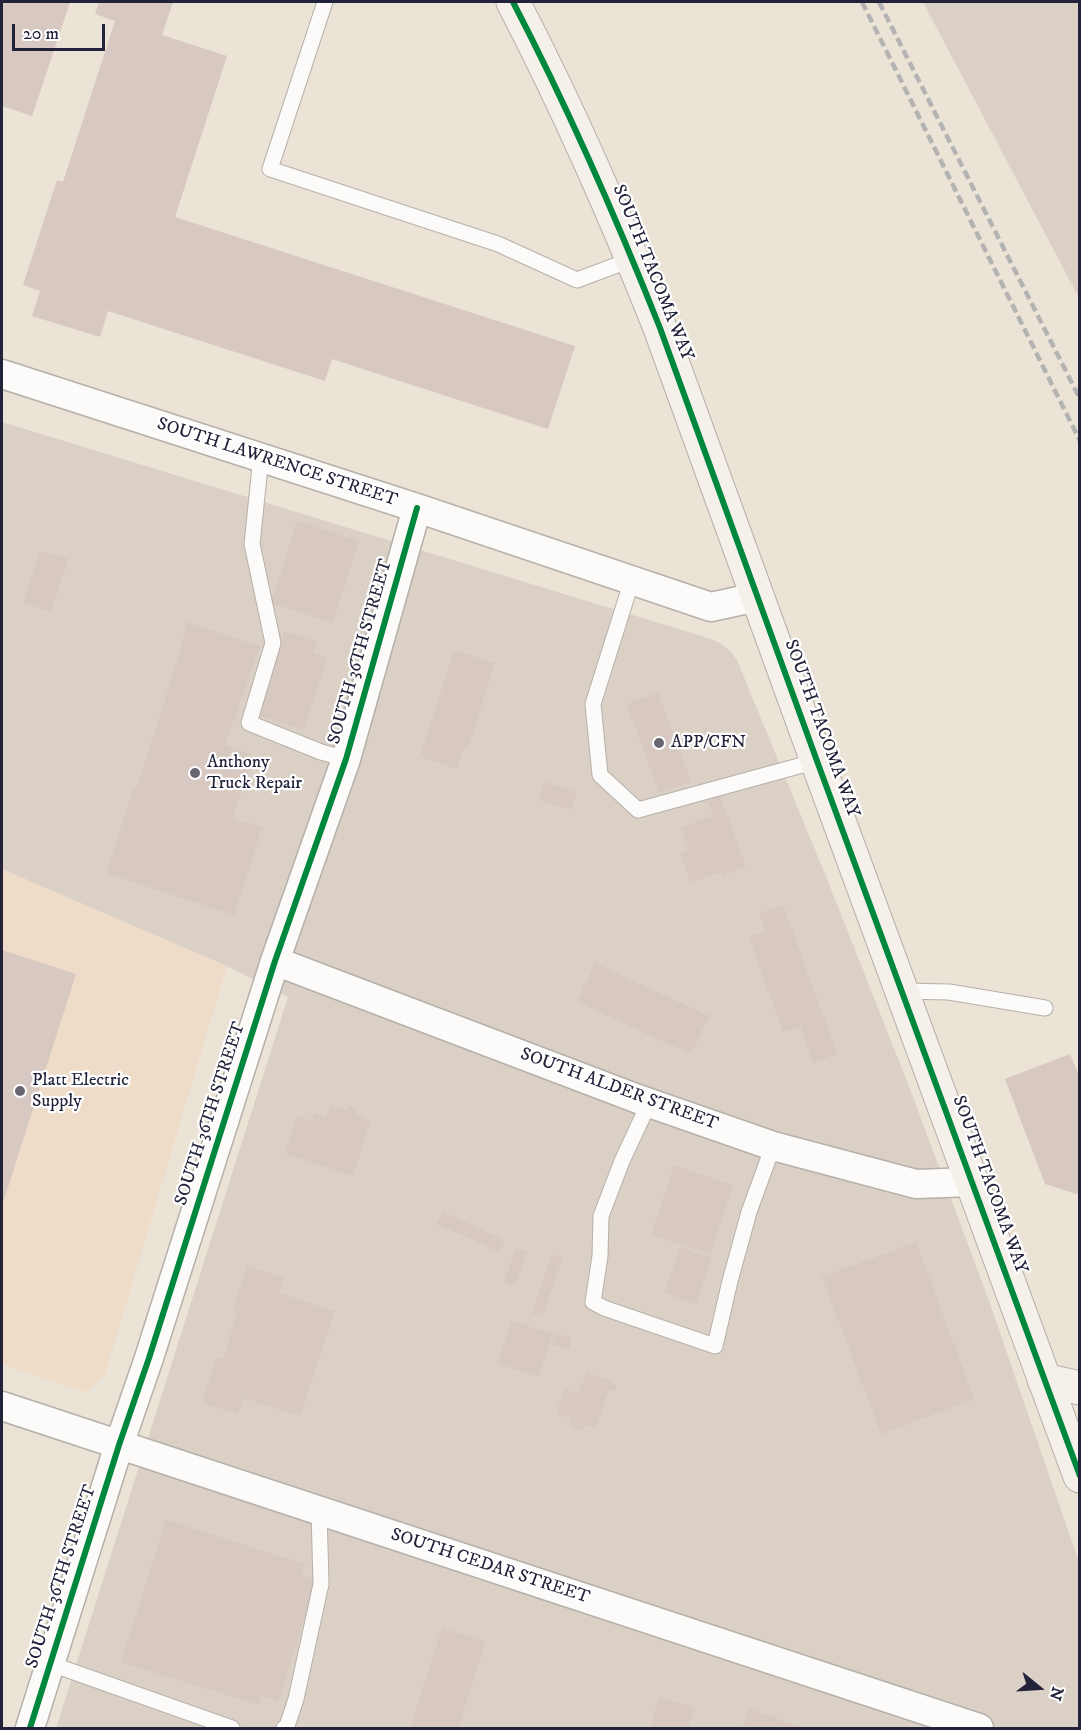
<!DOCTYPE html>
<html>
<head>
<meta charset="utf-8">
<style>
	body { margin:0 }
	#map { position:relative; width:1081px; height:1730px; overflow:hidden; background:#ebe3d5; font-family:"IM FELL DW Pica",serif }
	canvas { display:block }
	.frame { position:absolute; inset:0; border:3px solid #22223b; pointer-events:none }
	.north { position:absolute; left:1009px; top:1658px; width:60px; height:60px; -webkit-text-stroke:4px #fff; paint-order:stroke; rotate:108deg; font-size:16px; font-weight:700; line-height:24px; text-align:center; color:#22223b }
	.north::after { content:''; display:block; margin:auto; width:21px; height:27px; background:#22223b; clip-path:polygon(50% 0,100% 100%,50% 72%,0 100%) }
	.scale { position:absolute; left:12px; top:24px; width:93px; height:27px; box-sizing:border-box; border:3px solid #22223b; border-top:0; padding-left:8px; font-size:18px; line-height:21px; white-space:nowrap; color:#22223b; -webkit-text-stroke:4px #fff; paint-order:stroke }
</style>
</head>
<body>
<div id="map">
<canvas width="1081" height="1730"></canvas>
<div class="frame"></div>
<div class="north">N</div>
<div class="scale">20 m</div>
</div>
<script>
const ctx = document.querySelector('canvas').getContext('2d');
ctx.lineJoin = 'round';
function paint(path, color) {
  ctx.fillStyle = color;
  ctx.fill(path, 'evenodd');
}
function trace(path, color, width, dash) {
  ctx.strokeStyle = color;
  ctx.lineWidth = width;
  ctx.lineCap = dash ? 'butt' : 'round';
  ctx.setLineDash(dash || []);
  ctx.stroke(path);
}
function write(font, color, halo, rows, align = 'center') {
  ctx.font = font + ' "IM FELL DW Pica",serif';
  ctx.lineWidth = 4.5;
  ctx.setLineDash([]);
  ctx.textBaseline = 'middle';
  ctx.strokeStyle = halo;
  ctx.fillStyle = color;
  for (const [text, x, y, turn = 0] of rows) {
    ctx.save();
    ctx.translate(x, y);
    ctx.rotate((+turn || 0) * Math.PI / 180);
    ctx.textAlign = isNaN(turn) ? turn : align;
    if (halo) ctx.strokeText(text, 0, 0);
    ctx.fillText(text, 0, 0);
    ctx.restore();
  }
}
const built = new Path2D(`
	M2,869l225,97 -122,408 -19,18 -84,-28z`);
const industrial = new Path2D(`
	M923,2h156v296z
	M2,422l706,216 12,5 10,8 7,9 90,219 83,210 79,212 90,261v166h-1023l232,-731 -61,-31 -225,-97z`);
const building = new Path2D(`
	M2,2h68l-38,114 -30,-10z
	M99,2h74l-11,33 65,21 -52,161 400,129 -27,83 -216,-70 -7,22 -217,-70 -8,26 -68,-21 8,-25 -17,-6 34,-105 6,2 52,-161 -20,-7z
	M297,521l62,20 -26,82 -62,-20z
	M40,551l28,8 -17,53 -28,-9z
	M187,622l73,24 -35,99 26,9 1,6 -19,58 29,9 -28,88 -128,-42 28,-86h3l41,-128z
	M285,631l32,11 -4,11 14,5 -24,72 -45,-15z
	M454,650l41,13 -28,87 -4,-1 -6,20 -37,-12z
	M658,693l33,88 -32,12 -32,-89z
	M544,782l33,11 -6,17 -32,-10z
	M720,796l26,71 -24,9 -1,-4 -30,11 -11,-29 10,-4 -9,-22 32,-12 -5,-15z
	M783,905l54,149 -24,9 -13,-37 -17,6 -34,-95 16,-6 -6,-17z
	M2,950l74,24 -74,232z
	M595,963l114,53 -18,38 -114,-52z
	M1070,1054l10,24v117l-35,-11 -40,-105z
	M330,1105l18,6 2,-5 8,3 -2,5 15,6 -18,56 -68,-23 12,-37 14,5 3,-8 12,4z
	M674,1165l59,20 -23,69 -59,-19z
	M443,1212l62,28 -5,12 -63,-28z
	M916,1242l58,157 -93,35 -59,-157z
	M680,1247l32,11 -16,46 -32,-11z
	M516,1248l11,4 -12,34 -11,-4z
	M552,1254l11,4 -21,58 -10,-3z
	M247,1265l37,13 -5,15 56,18 -35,105 -56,-18 -6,16 -36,-11 15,-46 6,2 15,-48 -5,-1z
	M512,1321l40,13 -14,43 -41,-14z
	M555,1333l17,5 -3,12 -18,-5z
	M587,1372l26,10 -1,2 4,2 -1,5 -6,-1 -14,38 -10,-4 -3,7 -13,-5 3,-7 -16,-6 9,-24 13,5z
	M166,1520l139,44 -4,11 16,5 -39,121 -16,-5 -3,9 -138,-43z
	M442,1628l44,14 -28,86h-48z
	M659,1697l36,11 -6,20h-39z
	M749,1709l56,19h-63z`);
const service = new Path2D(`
	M325,2l-55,167 228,75 79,36 56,-21
	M261,457l-9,87 21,99 -24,80 72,29 25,7
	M632,580l-39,124 7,71 38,35 179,-49
	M902,991l47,1 96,16
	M649,1103l-27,58 -21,55 -1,40 -7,46 11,6 111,38 15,-65 19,-69 24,-66
	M51,1664l181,64
	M284,1728l3,-2 9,-27 25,-115 -2,-74`);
const minor = new Path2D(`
	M2,374l415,134 294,99 46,-10
	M275,961l363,138 135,47 143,38 56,-2
	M2,1406l977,322
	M30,1728l89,-283 30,-87 126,-397 71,-202 71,-251`);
const secondary = new Path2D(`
	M513,2c55,106 103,215 147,326l157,433 263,715
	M1044,1380l36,8`);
const rail = new Path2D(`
	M862,2l218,439
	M879,2l201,397`);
const cycleway = new Path2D(`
	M513,2c55,106 103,215 147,326l157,433 263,715
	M30,1728l89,-283 30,-87 126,-397 71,-202 71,-251`);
const markers = [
	[659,743,6,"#686671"],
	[195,773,6,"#686671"],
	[20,1091,6,"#686671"]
];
const streetNames = [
	["SOUTH TACOMA WAY",652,273,68],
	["SOUTH LAWRENCE STREET",277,463,18],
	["SOUTH 36TH STREET",361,652,-74],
	["SOUTH TACOMA WAY",821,729,70],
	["SOUTH ALDER STREET",619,1090,20],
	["SOUTH 36TH STREET",211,1114,-72],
	["SOUTH TACOMA WAY",989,1185,70],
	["SOUTH CEDAR STREET",490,1567,18],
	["SOUTH 36TH STREET",62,1577,-72]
];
const poiNames = [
	["APP/CFN",671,743],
	["Anthony",207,763],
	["Truck Repair",207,784],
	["Platt Electric",32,1081],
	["Supply",32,1102]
];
paint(built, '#eedbc8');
paint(industrial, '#dbd0c6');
paint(building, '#d7c8c1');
trace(service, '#b5b0aa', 17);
trace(minor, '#b5b0aa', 31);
trace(secondary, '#b5b0aa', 35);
trace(service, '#fcfbf9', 15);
trace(minor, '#fcfbf9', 28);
trace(secondary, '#f5f1ea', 33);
trace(rail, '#b4b3b4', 4.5, [9, 4.5]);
trace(cycleway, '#00873e', 6);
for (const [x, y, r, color] of markers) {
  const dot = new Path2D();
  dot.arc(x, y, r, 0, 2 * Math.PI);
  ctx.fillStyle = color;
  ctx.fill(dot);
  trace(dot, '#fff', 2);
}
write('18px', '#22223b', '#fff', streetNames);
write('18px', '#22223b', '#fff', poiNames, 'left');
</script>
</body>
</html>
